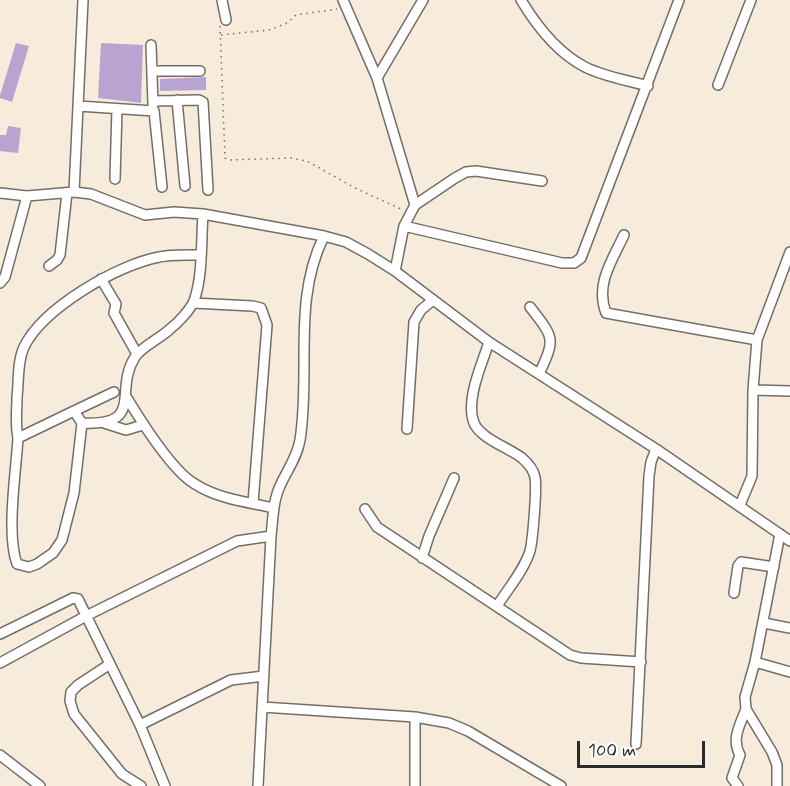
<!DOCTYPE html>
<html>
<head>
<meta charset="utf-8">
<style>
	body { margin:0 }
	#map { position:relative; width:790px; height:786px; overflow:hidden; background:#f7ecdb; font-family:Mynerve,sans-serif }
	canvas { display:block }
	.scale { position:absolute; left:577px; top:741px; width:128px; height:27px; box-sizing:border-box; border:3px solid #2b2b2b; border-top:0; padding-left:8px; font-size:18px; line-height:21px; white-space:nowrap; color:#2b2b2b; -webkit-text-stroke:4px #fff; paint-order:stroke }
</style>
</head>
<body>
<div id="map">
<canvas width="790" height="786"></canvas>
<div class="scale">100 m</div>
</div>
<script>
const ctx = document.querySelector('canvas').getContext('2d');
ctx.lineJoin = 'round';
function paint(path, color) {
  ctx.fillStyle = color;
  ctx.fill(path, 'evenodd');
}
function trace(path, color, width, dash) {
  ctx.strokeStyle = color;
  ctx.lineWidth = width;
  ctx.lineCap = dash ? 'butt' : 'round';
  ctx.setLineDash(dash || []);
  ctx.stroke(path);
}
const building = new Path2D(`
	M16,43l13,3 -17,56 -12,-4v-3z
	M101,43l42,2 -2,58 -43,-5z
	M206,77v13l-46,1v-12z
	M8,126l13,2 -3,25 -18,-2v-16h6z`);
const path = new Path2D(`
	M220,26l5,132 4,2 61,-2 17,3 48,27 48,22
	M221,35l48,-5 18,-7 9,-8 41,-6`);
const minor = new Path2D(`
	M222,0l4,20
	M343,0l34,78 38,127 -11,21 -9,45
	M521,0c15,25 37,53 64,67 20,10 42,13 63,19
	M151,45l2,60
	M152,71h48
	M377,78l46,-78
	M718,85l33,-85
	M177,100l8,86
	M153,101l46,-1 4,2 5,88
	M78,106l76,5 8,76
	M115,179l2,-70
	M74,192l9,-192
	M0,193l27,3 47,-4 17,2 54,21 29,-3 29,2 121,22 22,6 22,12 27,17 94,71 167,107 134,92
	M415,205l40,-27 11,-6 10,-1 66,10
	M404,226l158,37h12l7,-5 98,-258
	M624,235c-12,26 -29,49 -18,78l151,27
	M49,266l8,-6 3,-5 7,-62
	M101,279l15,25 -2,9 23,41
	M0,283l5,-6 22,-81
	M193,303l59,3 9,2 6,17 -14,178
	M530,307c24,31 26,31 9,67
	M489,342c-7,22 -24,58 -15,81 6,15 35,25 48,35 6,5 11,11 13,19 2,12 -2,61 -5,74 -6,19 -22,38 -33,55
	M753,390l37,1
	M127,398c14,23 45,73 68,86 23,15 53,18 79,24
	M74,411l8,12 -8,70 -12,47 -9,13 -16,11 -8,3 -12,-3c-11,-30 -1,-92 1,-126z
	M74,411l40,-19
	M82,423c64,3 31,-32 53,-66 6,-10 26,-19 35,-28 8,-6 20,-19 24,-28 9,-25 7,-60 9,-87
	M104,423l22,7 17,-5
	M407,429l7,-107 7,-12 12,-10
	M18,438c-3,-14 -1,-27 -1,-41 2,-16 0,-35 7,-50 19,-39 93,-82 135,-90 13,-3 27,-2 41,-2
	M740,505l12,-29 1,-86 4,-50 33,-88
	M365,509l12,18 193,128 11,3 60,4
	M422,558l7,-22 25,-58
	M734,593l4,-27 3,-4 33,5
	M764,623l26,5
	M0,634l73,-36 5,1 62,126 25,61
	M755,662l35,10
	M0,663l86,-47 151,-75 34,-5
	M110,664l-32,21 -7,7 -1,9 4,13 48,60 19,12
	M262,707l153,10 34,6 19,8 93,55
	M140,725l91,-45 33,-4
	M636,744l13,-268 2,-14 5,-13
	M0,755l40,31
	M258,786l13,-250c2,-17 2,-35 9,-50 7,-16 17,-28 20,-46 11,-69 -8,-139 24,-204
	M415,786v-69
	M738,786l-6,-8 8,-23c-9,-16 0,-30 6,-46
	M777,786v-21l-5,-13 -26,-43 -1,-12 10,-35 25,-128`);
paint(building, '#b9a4d1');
trace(minor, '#726f69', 12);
trace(path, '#726f69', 1.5, [1.5, 4.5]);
trace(minor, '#fff', 9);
</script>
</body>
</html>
